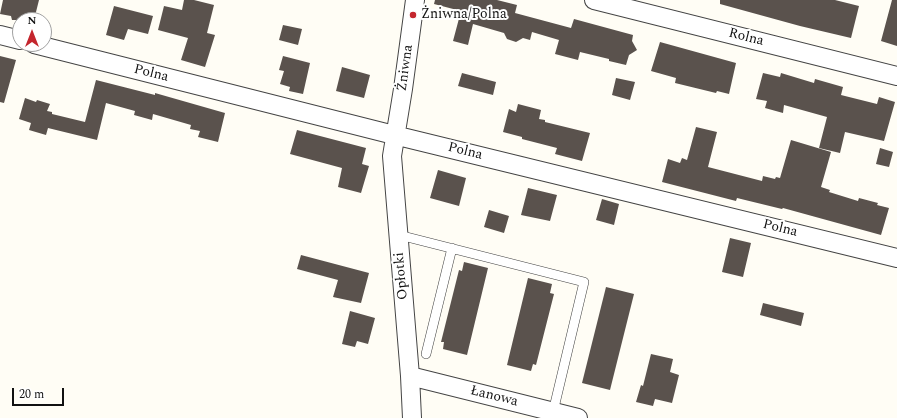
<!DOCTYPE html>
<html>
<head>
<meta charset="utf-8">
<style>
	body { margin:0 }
	#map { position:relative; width:897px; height:418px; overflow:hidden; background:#fffdf5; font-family:Spectral,serif }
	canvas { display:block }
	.north { position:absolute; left:12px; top:12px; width:40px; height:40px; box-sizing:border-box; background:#fff; border:1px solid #a0a0a0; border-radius:50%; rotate:0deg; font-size:11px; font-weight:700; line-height:16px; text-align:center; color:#111 }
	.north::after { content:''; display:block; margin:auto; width:14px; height:18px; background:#c4262e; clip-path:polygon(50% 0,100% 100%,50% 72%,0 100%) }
	.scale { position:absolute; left:12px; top:388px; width:52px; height:18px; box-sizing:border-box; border:2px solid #111; border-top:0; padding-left:5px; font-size:12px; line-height:14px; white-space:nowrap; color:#111; -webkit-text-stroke:3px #fff; paint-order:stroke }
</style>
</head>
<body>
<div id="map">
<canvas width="897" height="418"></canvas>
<div class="north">N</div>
<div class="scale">20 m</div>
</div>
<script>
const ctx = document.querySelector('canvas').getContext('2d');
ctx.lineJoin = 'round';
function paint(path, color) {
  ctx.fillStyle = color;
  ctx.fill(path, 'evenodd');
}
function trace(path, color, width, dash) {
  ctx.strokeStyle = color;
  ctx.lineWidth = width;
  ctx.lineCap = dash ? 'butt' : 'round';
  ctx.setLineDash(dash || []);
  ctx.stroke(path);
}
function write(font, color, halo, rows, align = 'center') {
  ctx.font = font + ' Spectral,serif';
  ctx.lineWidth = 4;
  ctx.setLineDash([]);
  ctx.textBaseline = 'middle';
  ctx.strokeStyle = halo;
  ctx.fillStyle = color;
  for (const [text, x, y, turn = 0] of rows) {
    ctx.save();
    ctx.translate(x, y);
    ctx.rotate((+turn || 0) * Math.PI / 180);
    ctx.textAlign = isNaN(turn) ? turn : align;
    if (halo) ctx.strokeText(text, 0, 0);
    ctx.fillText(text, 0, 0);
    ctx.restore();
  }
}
const building = new Path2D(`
	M3,0h36l-5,20h-22l-1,-4 -11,-2z
	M184,0h10l20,5 -7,28 8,2 -10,32 -24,-7 7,-22 -30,-8 6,-24 18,4z
	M435,0h62l20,5 -2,8 56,15 3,-9 59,16 -1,6 5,9 -8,5 -3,10 -17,-4v-2l-29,-7 -2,8 -23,-6 4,-14 -27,-8 -2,8 -7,-2 -7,4 -9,-3 -3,-6 -31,-9 -5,21 -15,-4 8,-30 -27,-7z
	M720,0h115l24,6 -8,32 -51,-12 -80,-22z
	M892,0h5v46l-16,-5z
	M114,6l39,10 -5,18 -20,-5 -4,11 -18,-5z
	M283,25l19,4 -4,16 -19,-5z
	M660,42l76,21 -7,31 -12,-3 -1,2 -41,-10 1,-5 -25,-7z
	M0,56l16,4 -12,43 -4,-1z
	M283,56l27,7 -7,31 -14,-3 1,-4 -10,-3 4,-13 -5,-1z
	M342,67l28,8 -6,23 -28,-7z
	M462,73l34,9 -3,13 -35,-9z
	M763,73l17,4 1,-4 33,10 1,-4 28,8 -2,8 36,9 2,-7 16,5 -11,39 -39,-9 -5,21 -21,-5 8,-31 -43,-12 -1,8 -18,-5 2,-7 -11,-2z
	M616,78l19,4 -5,18 -18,-5z
	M96,80l59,15v-2l70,20 -7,29 -20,-5 2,-6 -10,-2 1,-4 -38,-11 -1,6 -18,-5 1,-4 -29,-8 -9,37 -49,-12 -2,7 -17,-5 2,-7 -12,-4 6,-21 11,4 1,-2 13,4 -3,7 5,1v2l33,8z
	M518,104l23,6 -2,9 6,1v2l45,11 -8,28 -27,-7 2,-6 -35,-9v-2l-19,-5 6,-23 7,3z
	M696,127l21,5 -9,35 54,14 1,-5 12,3 1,-2 4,1 11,-38 40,12 -10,35 9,3 -1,2 29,9 1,-3 19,5 -1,2 12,3 -8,27 -98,-27 -1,1 -45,-11 -1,3 -74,-19 6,-23 12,4 2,-5 5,2z
	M297,130l69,18 -4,16 7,2 -8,27 -23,-6 4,-19 -52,-14z
	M880,148l13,4 -4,15 -13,-3z
	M438,170l28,8 -7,28 -29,-8z
	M528,188l29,7 -7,26 -29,-6z
	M602,199l17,5 -5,21 -18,-5z
	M489,210l20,6 -5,17 -20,-6z
	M730,238l21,5 -8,34 -21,-5z
	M301,255l68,18 -8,30 -28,-6 5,-17 -41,-11z
	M464,262l24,6 -21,87 -24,-6 1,-7h-3l18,-72 3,1z
	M528,278l24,6 -2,9 4,1 -18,71 -3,-1 -2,7 -24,-6z
	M606,287l28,7 -24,96 -28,-7z
	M763,303l41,10 -3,13 -41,-11z
	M350,311l25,7 -7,26 -11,-3 -2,6 -13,-3z
	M651,354l22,5 -3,13 9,3 -7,28 -17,-4 -2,7 -17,-4 5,-17 2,1z`);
const lane = new Path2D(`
	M399,235l185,47 -31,130
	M426,354l26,-106`);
const street = new Path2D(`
	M594,0l303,76
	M0,35l20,5
	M34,44l360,91 503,123
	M410,376l168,42
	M412,418l-2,-42 -18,-220 11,-67 12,-89`);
const markers = [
	[413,15,4,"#c4262e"]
];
const poiNames = [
	["Żniwna/Polna",421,15]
];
const streetNames = [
	["Rolna",746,38,14],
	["Żniwna",406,68,-82],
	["Polna",151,74,14],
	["Polna",465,152,14],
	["Polna",780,229,14],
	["Opłotki",402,276,-95],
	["Łanowa",494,397,14]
];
paint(building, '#5a524d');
trace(lane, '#444', 10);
trace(street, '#444', 20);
trace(lane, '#fff', 9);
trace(street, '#fff', 18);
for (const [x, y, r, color] of markers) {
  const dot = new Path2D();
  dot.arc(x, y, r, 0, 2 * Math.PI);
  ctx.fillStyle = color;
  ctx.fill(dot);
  trace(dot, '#fff', 1.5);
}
write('14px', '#111', '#fff', poiNames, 'left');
write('14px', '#111', '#fff', streetNames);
</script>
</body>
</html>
